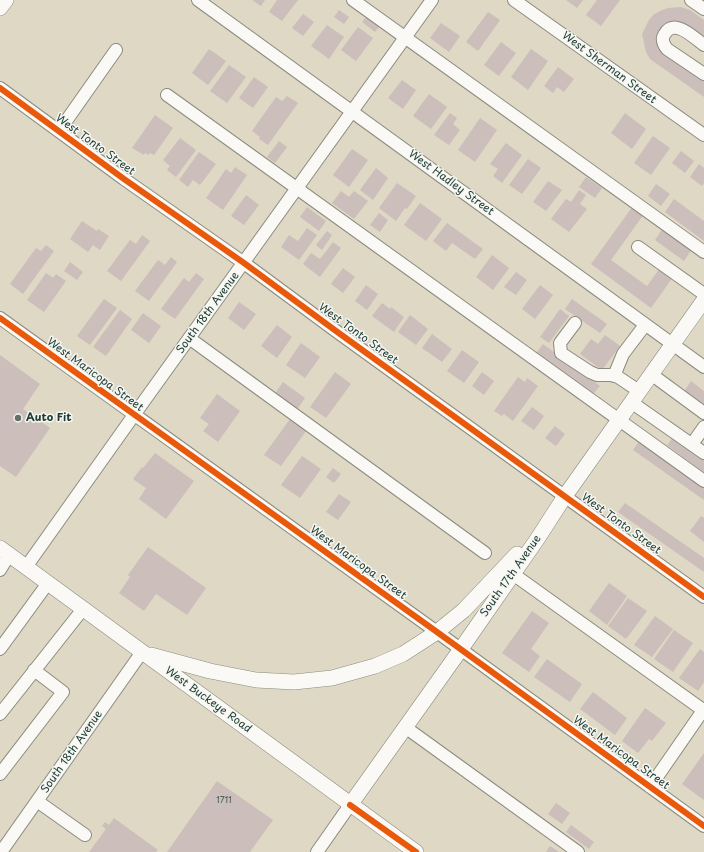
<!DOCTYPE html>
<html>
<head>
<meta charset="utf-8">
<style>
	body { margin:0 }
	canvas { display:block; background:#ded8c4 }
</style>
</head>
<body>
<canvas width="704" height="852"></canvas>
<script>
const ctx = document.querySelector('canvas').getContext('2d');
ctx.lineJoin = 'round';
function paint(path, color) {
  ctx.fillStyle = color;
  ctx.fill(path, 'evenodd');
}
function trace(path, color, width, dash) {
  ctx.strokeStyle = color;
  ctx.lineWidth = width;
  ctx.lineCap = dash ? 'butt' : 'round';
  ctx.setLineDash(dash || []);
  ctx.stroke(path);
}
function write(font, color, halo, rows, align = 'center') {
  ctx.font = font + ' "Playpen Sans",sans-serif';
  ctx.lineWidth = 3;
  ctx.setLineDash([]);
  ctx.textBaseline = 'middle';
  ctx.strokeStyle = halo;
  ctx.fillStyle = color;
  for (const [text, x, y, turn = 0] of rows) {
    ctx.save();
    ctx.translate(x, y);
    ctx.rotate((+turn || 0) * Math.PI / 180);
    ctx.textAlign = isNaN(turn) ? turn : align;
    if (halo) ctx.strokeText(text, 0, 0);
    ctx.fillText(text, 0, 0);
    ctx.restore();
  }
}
const building = new Path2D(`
	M252,0h13l-4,6z
	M277,0h21l-16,21 -13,-9z
	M566,0h17l-6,8z
	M597,0h23l-19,26 -15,-11z
	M681,7l9,3 14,10v20l-26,-18h-5l-6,1 -6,4 -4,10 47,42v18l-54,-38 -4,-7 -4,-18 7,-14 4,-5 7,-4 8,-3z
	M339,10l10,7 -5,7 -10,-7z
	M488,12l12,8 -22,31 -12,-9z
	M303,14l11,8 -11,14 -11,-8z
	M366,17l13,10 -4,5 -13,-10z
	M441,23l19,13 -11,16 -19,-14z
	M327,25l17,12 -15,22 -18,-13z
	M358,27l15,11 -17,23 -15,-11z
	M501,42l15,11 -17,23 -15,-11z
	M209,49l17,12 -18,24 -16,-12z
	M531,49l17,12 -20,29 -17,-13z
	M229,65l17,12 -19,26 -17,-12z
	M558,67l16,12 -10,13 -7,-5 -4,6 -9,-7z
	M254,77l14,10 -15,21 -14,-10z
	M402,80l14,10 -13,19 -15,-11z
	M429,94l18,13 -16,22 -18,-13z
	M287,96l11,7 -30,42 -9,-6 1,-2 -8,-6 24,-34 6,4z
	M450,113l7,5 -4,6 7,6 -11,15 -15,-10z
	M625,113l21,16 -14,20 -21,-16z
	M155,115l18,13 -19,27 -4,-2 -1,2 -4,-2 -1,2 -12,-7z
	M480,118l17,12 -22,32 -17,-12z
	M653,136l17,12 -19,27 -17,-12z
	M180,138l16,12 -20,27 -9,-7 3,-4 -7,-6z
	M279,141l8,6 -12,16 -8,-6z
	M506,143l16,12 -20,28 -9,-7 5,-7 -8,-5z
	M352,149l16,11 -19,27 -16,-12z
	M681,151l13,10 -9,12 -13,-10z
	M199,152l17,12 -16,21 -7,-5 -5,7 -9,-7z
	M528,159l13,9 -19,26 -13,-9z
	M699,164l5,4v15l-2,3 -12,-9z
	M235,167l12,8 -24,35 -17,-12 20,-29 5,4z
	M376,168l12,10 -15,22 -13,-10z
	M586,177l16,11 -7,10 -16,-11z
	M548,181l14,9 -16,21 -13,-9z
	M397,183l19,13 -9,13 -2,-1 -9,13 -17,-13z
	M656,184l14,10 -9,12 -13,-10z
	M579,190l7,5 -6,9 7,5 -18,23 -18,-13 15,-20 5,3z
	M341,191l8,6 5,-6 14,10 -14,18 -22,-16z
	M246,195l13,10 -15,20 -13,-9z
	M674,199l30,22v20l-39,-29z
	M420,203l22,16 -16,22 -22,-16z
	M633,206l11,8 -33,46 36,26 13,-18 13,9 -22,31 -60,-44z
	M307,207l19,14 -7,10 -19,-14z
	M379,213l9,7 -8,12 -10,-7z
	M82,221l15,10 1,-2 11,7 -9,14 -7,-5 -5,7 -18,-13z
	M447,223l36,26 -8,10 -23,-16 -6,8 -13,-10z
	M307,228l10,7 -18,25 -18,-13 8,-12 9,6z
	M663,228l29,21 -8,12 -29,-21z
	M327,231l5,4 -10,15 -6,-5z
	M142,235l8,6 -29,40 -14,-10 23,-31 6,4z
	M333,242l8,6 -21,29 -17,-13 8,-11 9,6z
	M46,245l8,6 -31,43 -13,-10 26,-36 5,3z
	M492,255l17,13 -16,22 -17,-13z
	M171,257l6,5 -28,39 -14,-10 23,-31 7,5z
	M70,262l13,10 -6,8 -13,-9z
	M343,268l12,9 -12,16 -12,-9z
	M516,272l11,8 -11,15 -12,-8z
	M46,273l7,5 3,-4 10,7 -22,31 -17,-12z
	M196,273l8,6 -29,40 -14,-10 23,-31 5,4z
	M366,285l12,9 -11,16 -12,-9z
	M540,285l13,10 -18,24 -13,-10z
	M104,299l13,9 -27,37 -13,-9z
	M572,299l35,25 -7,9 -35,-24z
	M239,302l17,12 -12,16 -16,-12z
	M382,303l8,6 1,-2 13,10 -10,15 -22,-16z
	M560,309l9,7 -20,27 -9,-6z
	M120,310l12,9 -26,37 -13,-9z
	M143,313l18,13 -12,17 -18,-13z
	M410,315l18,14 -12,16 -18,-13z
	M277,325l15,12 -15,21 -16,-12z
	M432,334l20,15 -10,13 -20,-14z
	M605,335l15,11 -18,24 -22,-16 11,-15 7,5z
	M301,343l19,14 -15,21 -19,-13z
	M543,344l57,42 -7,8 -57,-41z
	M462,350l17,12 -15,21 -17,-12z
	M0,355l40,29 -17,25 27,19 -34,49 -16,-11z
	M335,372l16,12 -25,34 -16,-11z
	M482,372l12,9 -10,14 -12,-9z
	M518,377l7,5 2,-4 11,8 -25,35 -9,-7 -2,2 -8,-5z
	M691,381l13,10v16l-21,-14z
	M283,382l22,16 -9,13 -22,-16z
	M217,394l23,17 -22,31 -15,-11 6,-7 -9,-6z
	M532,407l12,9 -10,14 -13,-9z
	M290,419l16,12 -25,35 -17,-11z
	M555,426l10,8 -9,12 -11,-8z
	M674,436l30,22v15l-37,-28z
	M639,441l65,47v12l-71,-50z
	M155,453l39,28 -28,38 -27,-20 7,-11 -13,-9 9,-12 1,1z
	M302,456l19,13 -21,29 -19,-13z
	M333,468l8,6 -7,9 -8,-6z
	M339,494l12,8 -13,18 -12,-8z
	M625,503l79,55v14l-86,-60z
	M701,516l3,2v24l-14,-11z
	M148,547l58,41 -19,27 -31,-21 -12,17 -25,-18 11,-16 -2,-2z
	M609,583l18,13 -20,29 -18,-14z
	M628,598l19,13 -21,28 -18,-13z
	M532,611l17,12 -18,26 9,7 -11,16 -27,-19z
	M655,616l18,13 -21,28 -18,-12z
	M674,630l19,13 -20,29 -19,-13z
	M700,649l4,3v30l-6,9 -19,-13z
	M547,659l35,25 -12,18 -36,-25z
	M593,692l34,26 -12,17 -35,-26z
	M645,708l21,15 -14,18 -3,-2 -11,14 -16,-12z
	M704,753v47l-22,-16z
	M217,781l56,39 -23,32h-83z
	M556,803l14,10 -8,11 -14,-10z
	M114,818l44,32 -2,2h-67l17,-23 -4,-3 3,-4 4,3z
	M571,825l23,17 -5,7 -23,-17z
	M550,846l9,6h-13z`);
const minor = new Path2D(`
	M198,0l506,367
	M353,0l351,252
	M514,0l190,135
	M691,0l13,9
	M704,45c-11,-8 -30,-28 -40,-10 -3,5 0,10 3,14l37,25
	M0,88l124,91 120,84 92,68 368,266
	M167,95l537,386
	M59,131l57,-81
	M638,247l66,47
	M0,318l437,314 267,194
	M575,323l-15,20 1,10 29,19 7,3h14l7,2 21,14
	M189,338l296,215
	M651,374l53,39
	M614,376l9,-22 22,-29
	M631,402l73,51
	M692,444l12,-17
	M26,567l108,-152 298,-415
	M0,570l9,-15
	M513,574l190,136
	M0,649l48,-66
	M0,714l83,-105
	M405,727l173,125
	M0,774l63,-82 -29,-22
	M650,787l54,-78
	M37,801l48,34
	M1,852l141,-200
	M317,852l33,-47`);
const major = new Path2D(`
	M0,8l6,-8
	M0,548l416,304
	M151,655l59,16 46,9 38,2 38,-4 43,-12 28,-12 34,-22 27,-22 53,-56
	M350,805l111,-156 77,-111 27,-42 139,-196`);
const cycleway = new Path2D(`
	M0,88l124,91 120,84 92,68 368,266
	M0,318l437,314 267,194
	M350,805l66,47`);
const markers = [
	[18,418,4,"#627366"]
];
const numberNames = [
	["1711",224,801]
];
const streetNames = [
	["West Sherman Street",609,68,36],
	["West Tonto Street",95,145,36],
	["West Hadley Street",451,183,36],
	["South 18th Avenue",208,313,-54],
	["West Tonto Street",358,334,36],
	["West Maricopa Street",95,375,36],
	["West Tonto Street",621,524,36],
	["West Maricopa Street",358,563,36],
	["South 17th Avenue",511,576,-55],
	["West Buckeye Road",208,700,36],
	["South 18th Avenue",72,752,-55],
	["West Maricopa Street",621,753,36]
];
const poiNames = [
	["Auto Fit",26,418]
];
paint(building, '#ccbeba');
trace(minor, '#8a8c80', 14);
trace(major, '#8a8c80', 16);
trace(minor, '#faf9f6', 12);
trace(major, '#faf9f6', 15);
trace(cycleway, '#e8590c', 6);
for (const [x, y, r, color] of markers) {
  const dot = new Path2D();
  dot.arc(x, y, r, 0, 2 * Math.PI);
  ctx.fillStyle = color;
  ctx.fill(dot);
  trace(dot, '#f6f6f2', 1.5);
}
write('9px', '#4a5d56', null, numberNames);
write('11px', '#1f3d34', '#f6f6f2', streetNames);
write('bold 11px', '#1f3d34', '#f6f6f2', poiNames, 'left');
</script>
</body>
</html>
